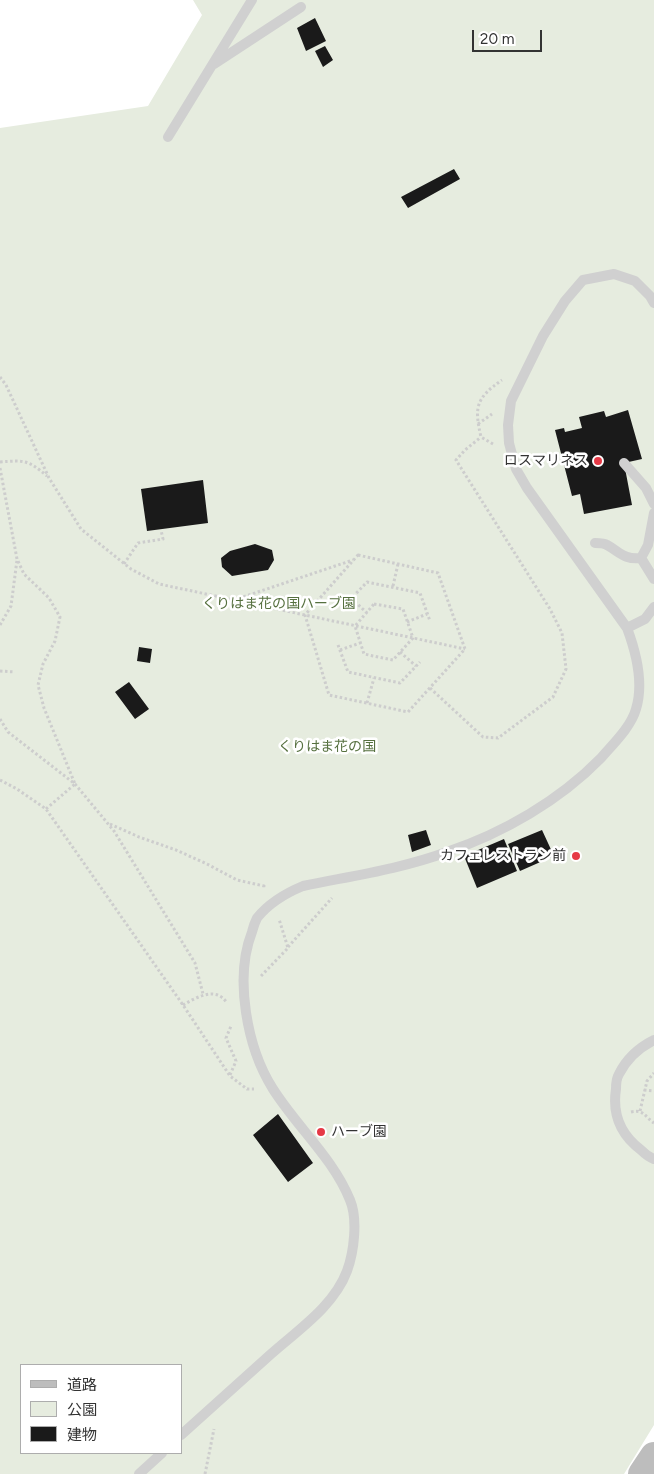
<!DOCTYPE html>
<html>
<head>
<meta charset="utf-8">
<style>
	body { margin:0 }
	#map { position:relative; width:654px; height:1474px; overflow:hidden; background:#fff; font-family:Figtree,"Noto Sans JP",sans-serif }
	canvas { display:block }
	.legend { position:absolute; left:20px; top:1364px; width:162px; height:90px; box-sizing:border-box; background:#fff; border:1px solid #adadad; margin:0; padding:6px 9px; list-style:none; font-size:15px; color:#333 }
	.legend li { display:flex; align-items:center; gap:10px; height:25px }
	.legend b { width:25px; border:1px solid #adadad }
	.scale { position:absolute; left:472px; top:30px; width:70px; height:22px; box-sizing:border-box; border:2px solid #333; border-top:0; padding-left:6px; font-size:15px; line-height:18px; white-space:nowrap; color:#333; -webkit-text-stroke:4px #fff; paint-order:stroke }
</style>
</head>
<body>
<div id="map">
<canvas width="654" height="1474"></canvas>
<ul class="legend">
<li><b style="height:6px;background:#bdbdbd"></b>道路</li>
<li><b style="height:14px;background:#e6ecdf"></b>公園</li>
<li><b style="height:14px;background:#1a1a1a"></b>建物</li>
</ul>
<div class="scale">20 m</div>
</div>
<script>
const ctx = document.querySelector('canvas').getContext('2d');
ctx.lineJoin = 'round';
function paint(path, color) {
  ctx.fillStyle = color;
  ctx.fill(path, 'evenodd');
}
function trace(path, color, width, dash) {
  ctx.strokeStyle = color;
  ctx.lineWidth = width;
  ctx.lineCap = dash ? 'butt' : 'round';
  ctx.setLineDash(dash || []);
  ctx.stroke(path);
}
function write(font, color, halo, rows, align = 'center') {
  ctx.font = font + ' Figtree,"Noto Sans JP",sans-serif';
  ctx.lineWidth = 5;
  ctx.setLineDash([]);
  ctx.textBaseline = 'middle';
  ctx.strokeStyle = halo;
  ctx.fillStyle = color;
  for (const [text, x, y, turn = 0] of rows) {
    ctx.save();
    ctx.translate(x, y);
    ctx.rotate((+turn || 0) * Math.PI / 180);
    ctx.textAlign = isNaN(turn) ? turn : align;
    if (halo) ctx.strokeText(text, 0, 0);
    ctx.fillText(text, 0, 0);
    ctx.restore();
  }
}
const green = new Path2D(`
	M193,0h461v1425l-30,49h-624v-1346l148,-22 54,-91zM21,1365h160v88h-160z`);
const building = new Path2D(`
	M315,18l11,23 -20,10 -9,-23z
	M325,46l8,14 -10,7 -8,-16z
	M454,169l6,10 -52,29 -7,-11z
	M628,410l14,49 -18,4 8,42 -48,9 -4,-20 -8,2 -17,-66 9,-2 1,4 17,-4 -3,-11 25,-6 2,6z
	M203,480l5,43 -61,8 -6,-42z
	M255,544l17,6 2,10 -6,10 -36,6 -10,-9 -1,-9 9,-7z
	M139,647l13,2 -2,14 -13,-2z
	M129,682l20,27 -14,10 -20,-27z
	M426,830l5,15 -19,7 -4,-17z
	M542,830l12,26 -34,15 -12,-27z
	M504,839l13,32 -40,17 -13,-32z
	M278,1114l35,49 -25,19 -35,-47z`);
const path = new Path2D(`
	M0,377l6,8 43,93 32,51 50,40 28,15 306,65
	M478,424l14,-10
	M493,444l-12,-7c-7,-30 -5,-39 21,-57
	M0,462c25,-2 28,-2 47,14
	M0,468l17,91 7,15 25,24 11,19 -5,24 -12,23 -5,21 6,23 31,76
	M358,555l80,18 27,76 -57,63 -79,-17 -24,-80z
	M124,564l14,-21 25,-4 -2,-9
	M393,586l5,-22
	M351,598l16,15
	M234,600l119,-40
	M346,604l21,-22 53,11 10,28
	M374,604l29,5 10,29 -20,22 -29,-6 -9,-28z
	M407,622l20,-8
	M0,625l11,-19 6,-46
	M338,645l10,27 52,11 20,-21
	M340,650l20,-7
	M400,652l16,14
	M0,671l15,1
	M430,688l53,49 15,1 55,-41 13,-28 -4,-36 -12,-24 -94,-149 9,-10 16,-13
	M367,703l7,-25
	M0,719l8,13 67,52 39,47 81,132 8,31
	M0,780l17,9 29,20 137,196 47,71 17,13h7
	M46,809l29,-25
	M110,824l29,13 37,13 31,14 30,16 27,6 -1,2
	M288,947l44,-49
	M261,976l27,-28 -9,-29
	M183,1005c14,-8 33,-19 44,-2
	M230,1075l6,-14 -10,-23 5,-12
	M644,1090l10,1
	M640,1111l7,-30 7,-8
	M631,1112c13,-3 14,5 23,11
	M205,1474l9,-45`);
const lane = new Path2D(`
	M214,64l87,-57
	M168,137l84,-137
	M624,463l22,25 8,16
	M595,543c4,0 9,0 12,2 13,7 17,15 34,13l13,21
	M641,558l7,-13 6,-32
	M627,628l18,-9 9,-12
	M654,1040c-16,8 -27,18 -35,34 -3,5 -3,10 -3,15 -4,26 5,46 25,61 4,4 8,7 13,9
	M181,1435c30,-27 60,-54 90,-81 27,-24 63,-48 76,-83 7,-19 11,-52 3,-71 -17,-42 -53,-73 -77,-111 -26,-41 -39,-111 -21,-157 1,-4 3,-10 5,-14 12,-15 29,-25 46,-32 48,-10 98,-17 144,-34 56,-19 112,-51 154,-94 12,-14 30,-31 35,-49 8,-26 0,-57 -9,-81l-100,-140 -11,-19 -7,-26 -1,-18 3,-24 32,-65 22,-35 18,-21 31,-6 21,7 15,15 4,7
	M139,1474l23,-21`);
const secondary = new Path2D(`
	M642,1474l12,-18`);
const markers = [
	[598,461,5,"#e63946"],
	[576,856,5,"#e63946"],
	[321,1132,5,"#e63946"]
];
const poiNames = [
	["ロスマリネス",588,461],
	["カフェレストラン前",566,856],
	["ハーブ園",331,1132,"left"]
];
const parkNames = [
	["くりはま花の国ハーブ園",279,604],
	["くりはま花の国",327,747]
];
paint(green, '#e6ecdf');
paint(building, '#1a1a1a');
trace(path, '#cdcdcd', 3, [2.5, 2.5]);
trace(lane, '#d0d0d0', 10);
trace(secondary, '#bdbdbd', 28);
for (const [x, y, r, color] of markers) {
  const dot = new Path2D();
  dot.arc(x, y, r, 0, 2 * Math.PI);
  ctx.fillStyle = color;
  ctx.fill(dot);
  trace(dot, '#fff', 2);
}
write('14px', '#333', '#fff', poiNames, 'right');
write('14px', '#56703f', '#fff', parkNames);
</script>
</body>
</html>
